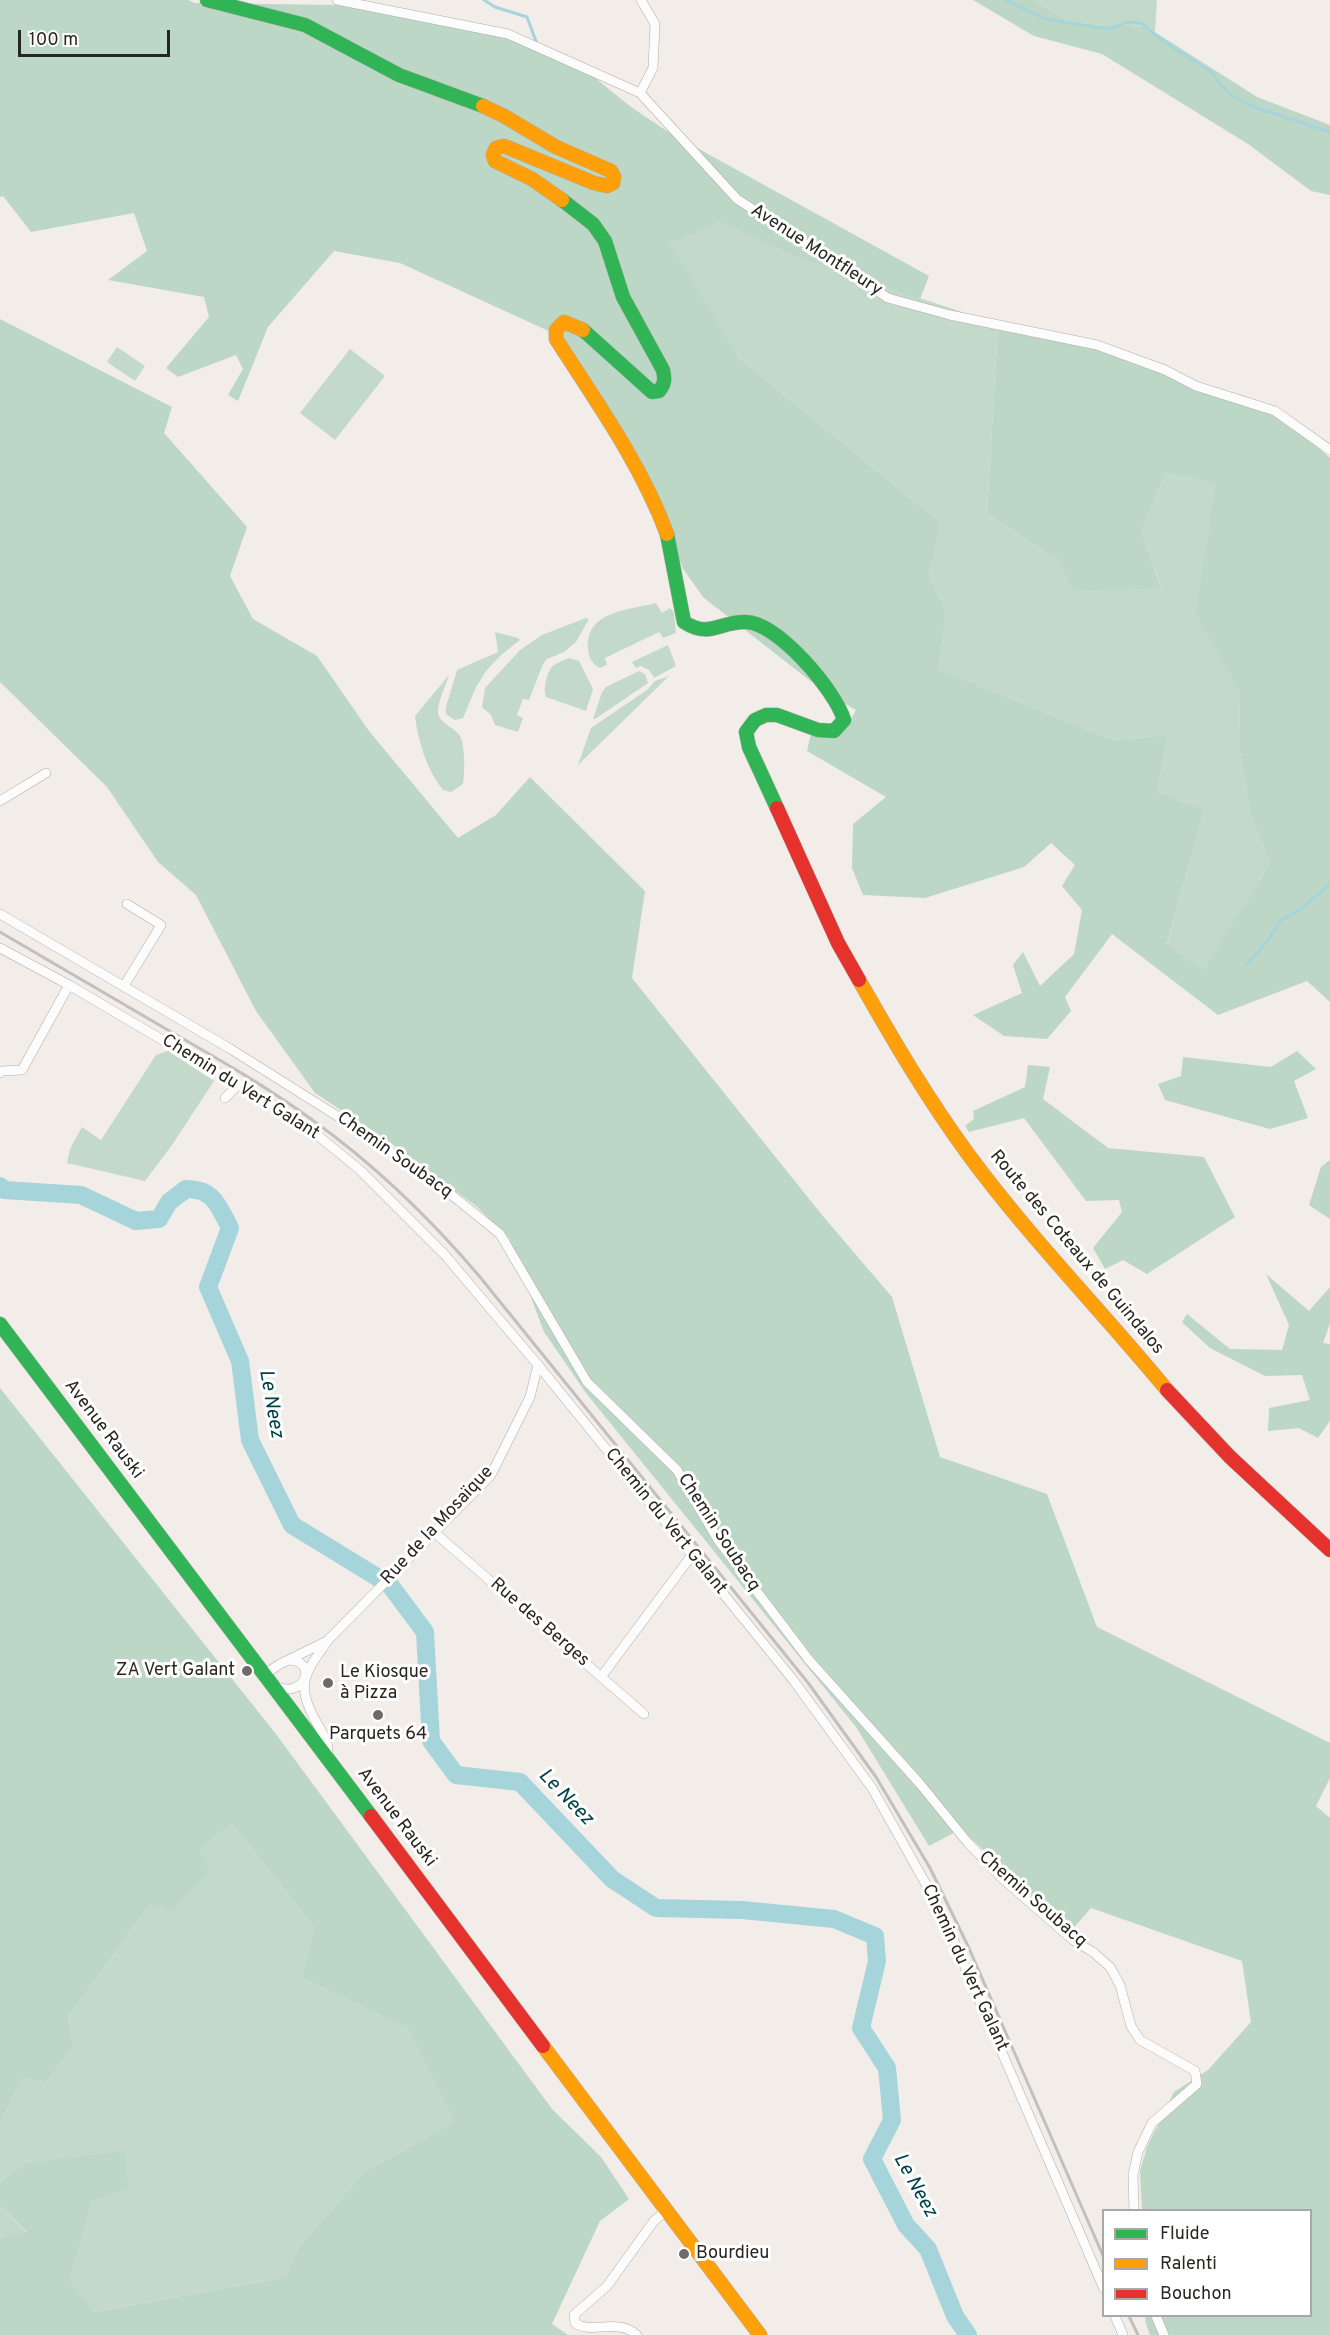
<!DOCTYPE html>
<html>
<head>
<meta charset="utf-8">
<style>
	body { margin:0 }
	#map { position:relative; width:1330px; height:2335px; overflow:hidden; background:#f2ede8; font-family:Overpass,sans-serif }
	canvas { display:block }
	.legend { position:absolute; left:1102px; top:2209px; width:210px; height:108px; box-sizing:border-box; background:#fff; border:2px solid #a9a8a7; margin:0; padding:8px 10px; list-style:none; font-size:18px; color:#282622 }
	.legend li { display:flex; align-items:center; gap:12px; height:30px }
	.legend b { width:30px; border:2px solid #a9a8a7 }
	.scale { position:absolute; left:18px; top:30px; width:152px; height:27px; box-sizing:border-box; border:3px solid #282622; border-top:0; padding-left:8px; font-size:18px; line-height:21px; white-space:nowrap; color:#282622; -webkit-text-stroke:4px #fff; paint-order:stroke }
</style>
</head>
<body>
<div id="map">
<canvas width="1330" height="2335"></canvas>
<ul class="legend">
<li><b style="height:8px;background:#30b455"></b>Fluide</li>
<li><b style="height:8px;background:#ff9f0a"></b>Ralenti</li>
<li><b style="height:8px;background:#e5322d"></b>Bouchon</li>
</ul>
<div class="scale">100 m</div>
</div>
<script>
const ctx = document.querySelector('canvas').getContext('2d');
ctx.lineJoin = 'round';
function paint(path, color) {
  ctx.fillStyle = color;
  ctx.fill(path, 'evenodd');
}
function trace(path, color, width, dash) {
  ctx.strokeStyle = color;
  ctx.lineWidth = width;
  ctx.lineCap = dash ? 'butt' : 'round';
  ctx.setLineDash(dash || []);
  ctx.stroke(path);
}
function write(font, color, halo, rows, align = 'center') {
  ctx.font = font + ' Overpass,sans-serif';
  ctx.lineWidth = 6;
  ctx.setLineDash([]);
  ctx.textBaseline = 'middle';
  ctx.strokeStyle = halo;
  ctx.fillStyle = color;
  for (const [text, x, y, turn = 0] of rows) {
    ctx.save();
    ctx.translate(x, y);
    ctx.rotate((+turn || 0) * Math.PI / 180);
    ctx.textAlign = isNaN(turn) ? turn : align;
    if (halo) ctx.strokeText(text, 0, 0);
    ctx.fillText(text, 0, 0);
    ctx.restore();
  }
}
const green = new Path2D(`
	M1034,0h123l-2,32 -8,-5 -76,-4z
	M719,222l74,34 205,68 -11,190 71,46 14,31 89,-4 -20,-56 25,-58 49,11 -18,130 43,79 -1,53 12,70 19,47 -67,109 -36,-27 38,-136 -48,-17 11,-57 -56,5 -173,-71 7,-58 -17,-34 12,-54 -201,-164 -71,-115z
	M117,347l28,19 -10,15 -28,-19z
	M350,349l35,27 -50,64 -35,-27z
	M656,603l6,10 8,-5 4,4 2,21 -13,5 -4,-6 -54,26 2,7 -7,3c-8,-4 -11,-10 -12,-19 -3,-38 41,-39 68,-46z
	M586,618l3,1 -13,23 -12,10 -17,7 -4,5 -14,36 -6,-1 -6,16 6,3 -5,14 -23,-7 -4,-10 -9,-8 3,-19 35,-38 22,-15z
	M495,632l23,6 2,2 -19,15 -15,16 -10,16 -13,31 -8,2 -9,-6v-7l11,-37 41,-18z
	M668,645l8,21 -22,12 -5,-8 -8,-4 -5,2 -4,-6z
	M569,658l10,3 14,28 -7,22 -40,-14c-3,-7 0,-22 5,-29 4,-5 12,-7 18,-10z
	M639,671l6,3 3,9 -53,36h-2l9,-27 4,-5z
	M449,675c-3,10 -11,26 -11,37 1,12 17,15 22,24 5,9 5,37 3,48l-12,8 -8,-2c-16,-20 -25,-48 -28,-74z
	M669,676l-91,89 13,-37 56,-38 8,-9z
	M168,1051l46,30 -42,64 -27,36 -78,-18 3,-14 12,-22 19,13 55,-85z
	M232,1824l82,103 -12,51 105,50 47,94 -90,50 -66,76 -12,29 -194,35 -22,-33 23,-79 -69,-36 -24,18v-60l23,-43 23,3 28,-35 -6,-30 82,-113 50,-55z
	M0,2206l27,27 -27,5z`);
const forest = new Path2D(`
	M0,0h188l7,3 143,2 171,32 69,27 53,43 39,26 259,143 -9,23 -127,-43 -74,-34 -49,22 70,115 201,164 -12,54 17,34 -7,58 173,71 56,-5 -11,57 48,17 -38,135 36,27 67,-108 -19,-47 -12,-70 1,-53 -44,-79 19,-130 -49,-11 -25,58 20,57 -89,3 -14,-31 -71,-46 11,-190 103,26 186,70 43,38v544l-23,-21 -89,34 -106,-81 -47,63 6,14 -24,28 -43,-3 -31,-21 49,-22 -9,-28 10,-13 17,34 34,-32 8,-44 -20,-24 13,-21 -24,-22 -27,24 -99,31 -62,-3 -11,-27 1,-44 33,-27 -79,-46 4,-17 35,-6 10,-18 -34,-20 -118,-92 -21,-29 -32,-85 -98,-151 -153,-70 -66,-12 -66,76 -30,74 -10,-6 15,-26 -7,-14 -58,22 -12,-9 43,-51 -5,-20 -96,-17 39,-29 -13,-38 -103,19 -28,-36 -3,1z
	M973,0h61l37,23 76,4 110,70 73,28v70l-19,-4 -63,-47 -146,-90 -68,-18z
	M0,319l172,88 -8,26 83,94 -17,49 23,43 64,37 52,75 89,107 38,-23 34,-38 115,114 -13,87 190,237 70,82 48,160 107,37 50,133 233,116v35l-14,28 14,12v517h-180l-4,-11 -1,-8h165v-106h-168l-2,-39 7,-24 27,-55 34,-22 43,-48 -9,-61 -151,-53 -21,24 -109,-103 -32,17 -73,-119 -270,-334 -42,-61 -35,-94 -33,-32 -84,-62 -77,-51 -59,-82 -60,-116 -38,-33 -51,-75 -107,-105z
	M1297,1051l19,18 -22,12 14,37 -38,11 -105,-29 -7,-16 23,-8 2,-19 88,10z
	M1028,1065l22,2 -7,32 65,49 96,9 31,60 -88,57 -24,-14 -18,9 -12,-21 29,-36 -3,-12 -33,1 -62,-83 -55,14 -4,-6 9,-7 -1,-8 52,-24z
	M1330,1160v59l-21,-14 12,-38z
	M1266,1274l43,37 21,-24v36l-7,20 7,1v77l-12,17 -19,-10 -31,3 1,-23 41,-8 -8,-25 -37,1 -55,-28 -28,-26 5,-8 43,35 52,1 7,-25z
	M0,1388l276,346 276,375 49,48 28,42 -29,22 -48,103 16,11h-568v-97l27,-6 -27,-26v-24l24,-18 100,-13 4,38 -35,11 -23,79 23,33 193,-35 12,-29 66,-76 90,-50 -47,-94 -105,-50 12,-51 -82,-103 -32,25 9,25 -37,36 -22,-6 -82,113 6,30 -28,35 -23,-3 -23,43z`);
const stream = new Path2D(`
	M484,0l11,7 32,10 10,27
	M1005,0l40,19 64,10 19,-7 13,1 22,18 48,31 17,21 23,13 79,26
	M1246,965l19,-21 16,-24 19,-10 30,-26`);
const river = new Path2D(`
	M0,1186l4,4 77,5 55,26 23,-2 10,-17 17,-13c28,0 32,16 44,39l-22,59 32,74 10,79 42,85 98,60 35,47 6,109 25,34 64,7 92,97 44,29 86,2 92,9 41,17 2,25 -16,67 26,40 5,52 -20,39 34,66 22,24 27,67 13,19`);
const street = new Path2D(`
	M337,0l171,34 132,59 97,106 151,99 62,17 147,30 68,25 31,16 79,25 55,39
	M640,93l13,-25 2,-44 -14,-24
	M0,801l46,-28
	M0,914l229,134 121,76 93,64 57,46 87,148 90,88 41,70 91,120 112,125 47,58 35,36 70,61 20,12 17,15 10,18 11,41 9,14 55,31 2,13 -45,39 -14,29 -5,23 1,35
	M0,948l69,37 231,136 60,49 84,84 94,111 256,316 78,107 69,123 163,378
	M124,986l37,-61 -34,-21
	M0,1073l1,-2 21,-1 47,-85
	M225,1098l14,-14
	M435,1533l209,181
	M265,1674l15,-10 47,-23
	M601,1677l91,-122
	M275,1686c30,14 44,-25 14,-26
	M328,1757c1,-13 -2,-19 -9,-30 -24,-42 -17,-50 10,-88l162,-164 39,-78 8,-32
	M1115,2316l8,19
	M1156,2316l8,19
	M637,2335c-20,-18 -45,0 -62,-12l-1,-8 33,-29 47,-65 13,-11`);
const fast = new Path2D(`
	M207,0l98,25 94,50 84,31
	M562,200l31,24 12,17 18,56 40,73c2,9 2,14 -4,21l-7,1 -69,-62
	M667,534l17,88c26,17 36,-1 62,0 32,1 89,68 98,98l-10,11 -16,-1 -41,-15h-11l-11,5 -9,12 3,15 28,61
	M0,1324l371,492`);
const slow = new Path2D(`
	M483,106l21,10 52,31 55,24 3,6 -1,6 -6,3 -13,-3 -90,-37 -8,2 -3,7 2,6 37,18 30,21
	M583,330l-19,-8 -8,8v9c40,62 85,125 111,195
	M859,980c34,60 68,118 109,174 61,83 133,156 199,236
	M543,2046l217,289`);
const jam = new Path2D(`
	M777,808l61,135 21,37
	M1167,1390l63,67 100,93
	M371,1816l172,230`);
const rail = new Path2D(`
	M0,932c58,34 115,67 173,101 47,27 94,54 138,86 63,45 119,99 169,158l329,407 67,93 54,91 38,78 136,312
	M1129,2316l9,19`);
const markers = [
	[247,1671,6,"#6f6c67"],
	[328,1683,6,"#6f6c67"],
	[378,1715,6,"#6f6c67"],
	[684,2254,6,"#6f6c67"]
];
const streetNames = [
	["Avenue Montfleury",816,251,33],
	["Chemin du Vert Galant",240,1088,32],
	["Chemin Soubacq",394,1156,35],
	["Route des Coteaux de Guindalos",1076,1253,50],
	["Avenue Rauski",103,1430,53],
	["Chemin du Vert Galant",665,1522,51],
	["Rue de la Mosaïque",438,1526,-47],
	["Chemin Soubacq",718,1533,57],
	["Rue des Berges",539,1623,41],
	["Avenue Rauski",396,1818,53],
	["Chemin Soubacq",1032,1900,41],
	["Chemin du Vert Galant",964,1968,65]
];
const poiNames = [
	["ZA Vert Galant",235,1671,"right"],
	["Le Kiosque",340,1673],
	["à Pizza",340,1694],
	["Parquets 64",378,1735,"center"],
	["Bourdieu",696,2254]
];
const waterNames = [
	["Le Neez",270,1404,80],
	["Le Neez",565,1798,46],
	["Le Neez",914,2186,61]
];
paint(green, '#c3daca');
paint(forest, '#bcd7c5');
trace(stream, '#a6d4db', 3);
trace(river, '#a6d4db', 18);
trace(street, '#b1ada9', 10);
trace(fast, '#b1ada9', 15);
trace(slow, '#b1ada9', 15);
trace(jam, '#b1ada9', 15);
trace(street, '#fdfcfc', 9);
trace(fast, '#30b455', 14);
trace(slow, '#ff9f0a', 14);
trace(jam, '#e5322d', 14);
trace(rail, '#c1c0be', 3);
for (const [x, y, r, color] of markers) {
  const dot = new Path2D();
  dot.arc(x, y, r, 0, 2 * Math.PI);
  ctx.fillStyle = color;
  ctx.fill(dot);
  trace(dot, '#fff', 2);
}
write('18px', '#282622', '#fff', streetNames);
write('18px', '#282622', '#fff', poiNames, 'left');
write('italic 20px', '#01434c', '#fff', waterNames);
</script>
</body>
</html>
